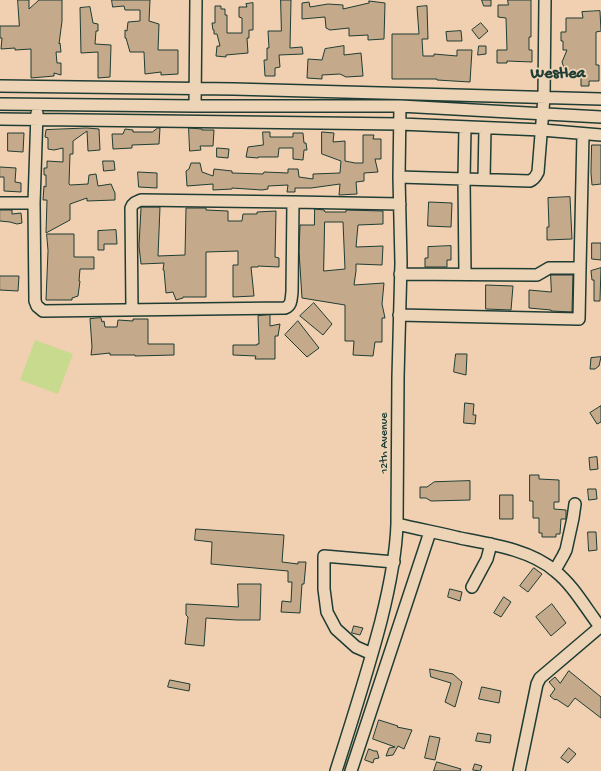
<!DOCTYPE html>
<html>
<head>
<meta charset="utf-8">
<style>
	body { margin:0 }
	canvas { display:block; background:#f0d0b0 }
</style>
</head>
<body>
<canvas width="601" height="771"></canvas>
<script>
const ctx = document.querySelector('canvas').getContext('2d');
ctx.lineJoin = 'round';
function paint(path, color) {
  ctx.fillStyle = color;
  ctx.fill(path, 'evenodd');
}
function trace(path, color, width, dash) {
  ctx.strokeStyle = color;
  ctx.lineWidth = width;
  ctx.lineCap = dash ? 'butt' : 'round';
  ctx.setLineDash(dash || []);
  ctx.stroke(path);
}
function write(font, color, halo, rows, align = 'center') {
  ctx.font = font + ' "Gochi Hand",sans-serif';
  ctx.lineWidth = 3.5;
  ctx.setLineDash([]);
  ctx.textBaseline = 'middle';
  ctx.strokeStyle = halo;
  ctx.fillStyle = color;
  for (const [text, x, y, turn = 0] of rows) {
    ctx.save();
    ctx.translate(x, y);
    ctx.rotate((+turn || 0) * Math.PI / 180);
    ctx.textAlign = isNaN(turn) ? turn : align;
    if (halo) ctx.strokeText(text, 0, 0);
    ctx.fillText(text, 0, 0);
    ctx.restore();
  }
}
const green = new Path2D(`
	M35,340l38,14 -15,40 -38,-14z`);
const building = new Path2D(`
	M18,0h11v9l10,-9h23v21l-3,23 1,-1 1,9h-5l1,11h4v12l-7,-2v3l-23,2v-29l-16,1v-2l-14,1 1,-11h-2v-12h19z
	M112,0h38l-1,21 10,3 -1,26h20v24l-17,1v-3l-16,2 -1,-22h-14l-4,-14h-1v-8l2,1 1,-9 12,-1v-11h-15l-1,-4 -11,1z
	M281,0h10l-1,48 12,-1 1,7 -24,1 1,12 -5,1v8h-10l-1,-16h3v-12h2l-1,-17h13z
	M482,0h9v6h-7z
	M508,0h23v37h-2v13h3v12l-25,-1v2h-10v-13h10l-1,-32 -8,-1v-12h10z
	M369,1l16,2 -1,36 -16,1v-5l-19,1v-8l-19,2 -4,-2 -1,-11 -23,2v-16l7,-1 1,5 18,-3 15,1v4l26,-6z
	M253,3v27h-4v8h-2l1,15 -22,2v2l-10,-1 1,-10h3l-3,-12h-3v-4h-1l-1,-7h3v-17h6v3h4v6h2v18h15v-15l-3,-1v-10h8l-1,-3z
	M427,6l1,33h-6l1,17h11v-2l23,2v-6h15l-2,32 -33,-2v-1h-45v-45h27l-2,-27z
	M90,7l3,16 5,1v7h-2l-1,13 16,1 -1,32 -12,1v-26l-17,1 -1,-45z
	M600,11l1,20 -5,1v33h3v16h-10v5h-8v-9h-14l-5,-15 5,-12h-4v-9h-2v-9h5v-14h17l-1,-6z
	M481,23l7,8 -9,8 -7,-9z
	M461,31l1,10h-15l-1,-9z
	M344,46v9l17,-2 2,23 -17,1 -6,-3 -18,1v4l-15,-1 1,-19 14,1 3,-11z
	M479,46h7v8l-8,1z
	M87,128l12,1 1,21 -12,1 -1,-20 -14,10v13h-3l-1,30 1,1 18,-1 1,-9 7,-1 2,12 13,-2 4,9v7l-28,1v-3l-17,6v16l-24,13 1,-33h-4l1,-14 2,1v-12h-2v-7h3v-7l16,1v-14l-9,2 -6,-1v-11l-3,-1 1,-7z
	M158,128h2l-1,16 -27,1v3l-19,1 -1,-15h11l2,-5 8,1v2h19z
	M189,128l13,1v1h12l-1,16h-13l1,4 -11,1z
	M263,132h7v5h23v-4h10l1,10h2l1,7h-3l-1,10 -10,-1v-11h-14l-1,9h-20v1l-12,-1 2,-10 15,-2z
	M322,132l12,1 -1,9 12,-1v20l10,2h8v-28h11l-1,4h8v20h-6l3,13 -14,1v8l-8,1 1,12 -18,1 1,-11 -29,4h-16v4h-8l1,-7 -20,1v3l-6,1 -30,-2v1l-19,1v-6l-26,2 -1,-15 3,-2 2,-6h9l2,9 11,4 1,-7 18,2v2l31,1 1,-2 24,1v-4h10l1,8 14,2v-5l27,-1 1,-12 -19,-7z
	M8,133h16l-1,19 -15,-1z
	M592,145h9v39l-9,1 -1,-12z
	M217,148l12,1 -1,9 -11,-1z
	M103,161h11l1,9 -11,1z
	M0,167l16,1 -1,14 6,1v9l-17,-1v-14h-4z
	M138,172l19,1v15l-18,-1z
	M570,197l2,42 -25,1v-13h2l-1,-29z
	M429,202l23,1 -1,24 -23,-1z
	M142,207h18l-2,49 27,-1 1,-47h20v2l22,1v10h14l1,-7h14v-2l19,-1 -1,46 4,1v9l-21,-1v1h-7l3,29 -21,1v-32h5v-14l-32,1v45h-23v1l-7,2 -3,-8 -7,1 -2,-23h-1l1,-7 -23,1 -2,-18 2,-38z
	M315,209l9,1 1,2h21v-2l37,1v13l-25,1 -2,22 27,-1 -1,19 -26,-1v7l-2,14 30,-2 -2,21 3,14h-3v24h-7l-2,14 -20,-1 1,-14h-9v-36l-43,-7 -3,-47 1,-26h14zM325,222h18l2,47 -21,2z
	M0,210h12v4l9,-1 1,10 -5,1 -7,-2 -10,-1z
	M116,230l1,14h-13v6h-6v-19z
	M47,234h27v23h20v12h-14l-1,12h1l-2,15 -6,2v2h-26l2,-49z
	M592,243h9v17l-9,-1z
	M451,246v14h-4v7h-22v-9h3v-11z
	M601,268l-1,33h-6v-21h-2l-1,-9z
	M551,275h22l-1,37 -21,-1v-1l-22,-2v-18l22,2z
	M0,276h19l-1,15 -18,-1z
	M486,285l27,1 -2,24 -25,-1z
	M314,303l18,21 -9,11 -23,-19z
	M270,315v11l10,-2 -2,12h-3v23h-20l1,-3 -23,-1v-10h24v-1h2l-1,-28z
	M101,318l1,4 2,-1 1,6h12l1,-7 15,1v-2h15v25h26v11l-39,1v-1h-25v-2l-19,2 1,-8 -2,-28z
	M298,321l21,27 -12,9 -22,-22z
	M456,354h11l-1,21 -12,-3z
	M601,357l-2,9 -4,3h-5l1,-11z
	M465,403l9,1 -1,11h3l-1,9 -11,-1z
	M601,406v16l-4,2 -7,-11z
	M597,457l1,12 -8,1 -1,-12z
	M530,475h9v4l20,1v22h-5v7l12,1v9h-5l-1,15h-4v3h-14v-4h-3v-15h-6v-17h-3z
	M470,481v19l-39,1 -5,-3h-6v-11h7l7,-5z
	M588,489h8l1,10 -8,1z
	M500,495h13v24h-13z
	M196,529l88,6 -2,27 16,2v-2h8l-2,22h-2l-2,29 -19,-1 1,-11 9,1 1,-20h-4v-11l-77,-7 1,-22 -17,-2z
	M588,532h8l1,18 -8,1z
	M534,568l8,6 -14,18 -8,-6z
	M238,584h23l-1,36h-23l-31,-2 -2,28 -19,-2 3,-27 -2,-2v-11l52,3z
	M450,589l12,3 -2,9 -12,-4z
	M504,597l7,5 -10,15 -7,-4z
	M552,604l14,19 -15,13 -15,-19z
	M354,626l9,2 -3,7 -8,-2z
	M430,669l23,5 9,8 -7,25 -10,-5 6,-19 -20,-6z
	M569,671l32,26v21l-26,-20 -7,9 -12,-8 -1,1 -5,-4 5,-7 -6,-7 6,-5 5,6z
	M170,680l20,4 -1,7 -21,-4z
	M482,687l19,4 -2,12 -20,-4z
	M379,720l19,6 -1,1 15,3 -8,19 -6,-3 -5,9 -7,1 3,-8 6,-1 -22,-8z
	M478,733l13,2 -1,8 -14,-2z
	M430,736l10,2 -5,22 -10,-2z
	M569,748l7,6 -8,9 -7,-5z
	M369,749l5,2h3l2,7 -5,1 -1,4 -8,-3z
	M437,762l24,7 -1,2h-26z
	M475,764l7,2 -2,5 -7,-1z`);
const minor = new Path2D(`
	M0,86l234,3 367,10
	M0,104l195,2h205l201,11
	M195,106l1,-106
	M37,113l-3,90 1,98 2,5 6,5 242,-3c7,-3 6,-9 7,-16l1,-90
	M0,119l400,5 142,6 59,5
	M399,177l131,4c5,-2 6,-5 8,-9l6,-75 1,-97
	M484,179l1,-51
	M0,203h34
	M400,274l137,1 12,-7h31
	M465,274l-1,-95 1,-52
	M132,310l-1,-102c2,-5 5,-6 10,-8l152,2 107,2
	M399,315l180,4 1,-51 3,-134
	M397,524c21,5 42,9 63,14 31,6 71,12 95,33 19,15 31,38 46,57
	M555,570l8,-14 3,-6 7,-32 2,-14
	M472,587l15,-28 4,-15
	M372,654l-16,-7 -20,-18 -9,-17 -3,-23v-33l70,6
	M336,771c16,-50 32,-100 45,-150 8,-32 15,-64 16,-97l1,-147 3,-114 -2,-86 1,-71
	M351,771l79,-239
	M519,771l18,-87 3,-6 60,-51`);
const streetNames = [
	["12th Avenue",385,443,-90]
];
const districtNames = [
	["Westlea",558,75]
];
paint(green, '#c8da8e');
paint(building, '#c4a98b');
trace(building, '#1f3d34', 1);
trace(minor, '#1f3d34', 14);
trace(minor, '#eed4b6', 11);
write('12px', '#1f3d34', '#eed4b6', streetNames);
write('bold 16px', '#1f3d34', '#eed4b6', districtNames);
</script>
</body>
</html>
